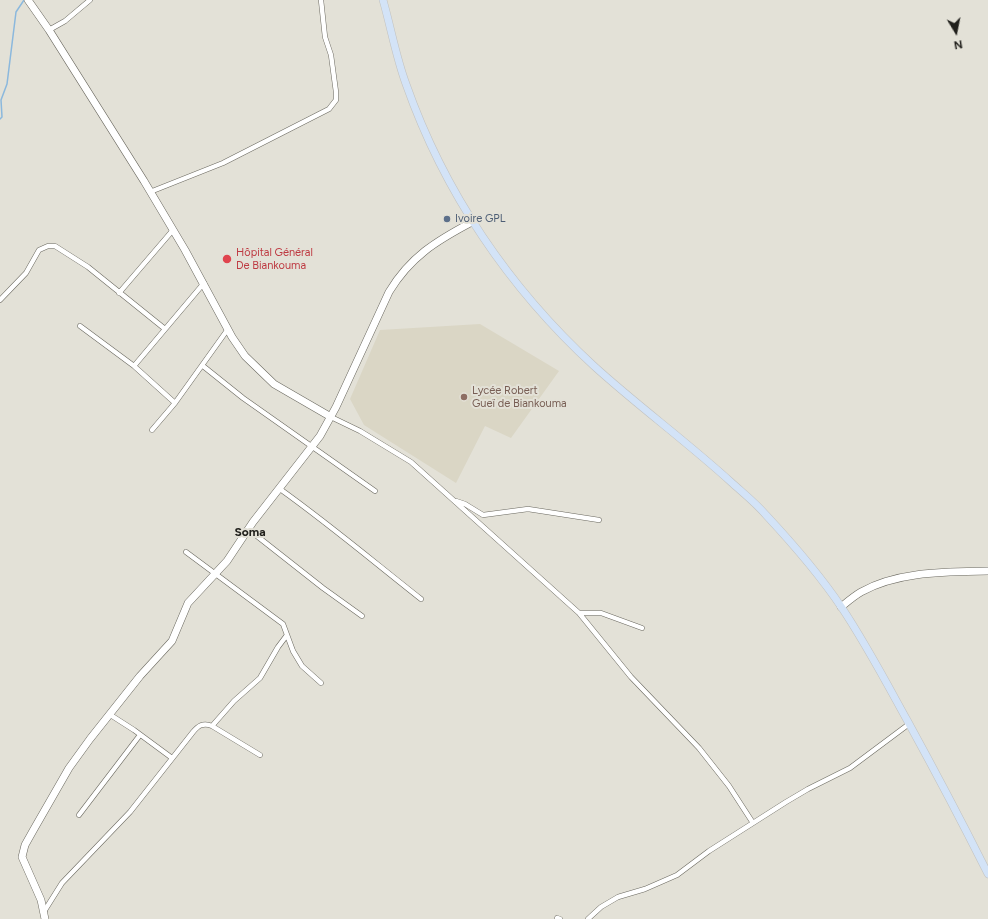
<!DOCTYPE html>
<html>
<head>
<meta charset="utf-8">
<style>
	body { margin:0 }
	#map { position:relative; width:988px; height:919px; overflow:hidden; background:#e3e1d7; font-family:Figtree,sans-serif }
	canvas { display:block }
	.north { position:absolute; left:936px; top:12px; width:40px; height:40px; -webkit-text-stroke:3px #e3e1d7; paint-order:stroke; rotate:170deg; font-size:11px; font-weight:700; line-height:16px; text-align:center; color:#21201c }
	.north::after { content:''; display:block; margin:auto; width:14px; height:18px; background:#21201c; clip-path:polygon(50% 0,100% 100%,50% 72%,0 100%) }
</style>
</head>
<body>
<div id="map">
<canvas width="988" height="919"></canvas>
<div class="north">N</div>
</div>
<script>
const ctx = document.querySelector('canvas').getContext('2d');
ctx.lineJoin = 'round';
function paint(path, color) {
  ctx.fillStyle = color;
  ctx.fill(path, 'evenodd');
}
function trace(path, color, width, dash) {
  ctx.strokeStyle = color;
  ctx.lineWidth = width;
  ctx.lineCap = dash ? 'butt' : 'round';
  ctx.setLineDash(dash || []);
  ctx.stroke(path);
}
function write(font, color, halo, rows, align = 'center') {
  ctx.font = font + ' Figtree,sans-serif';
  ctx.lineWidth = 4;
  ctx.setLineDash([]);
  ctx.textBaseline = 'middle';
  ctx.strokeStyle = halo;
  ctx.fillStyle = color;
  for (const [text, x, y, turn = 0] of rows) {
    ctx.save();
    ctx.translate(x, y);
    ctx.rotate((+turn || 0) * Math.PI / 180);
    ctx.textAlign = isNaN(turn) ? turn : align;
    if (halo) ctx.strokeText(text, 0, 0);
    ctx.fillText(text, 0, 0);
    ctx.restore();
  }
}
const built = new Path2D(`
	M480,324l79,47 -48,67 -26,-12 -29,57 -92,-58 -14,-26 30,-69z`);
const stream = new Path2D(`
	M0,119l2,-2 -1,-17 6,-16 9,-72 8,-12`);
const street = new Path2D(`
	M49,30l16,-9 25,-21
	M150,192l73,-29 106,-54 7,-9v-8l-5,-37 -6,-18 -4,-37
	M119,293l54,-63
	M0,300l26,-27 13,-23 9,-4h7l33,21 77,62
	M80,326l54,40 41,37
	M134,366l70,-83
	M203,366l40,32 132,93
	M331,417l29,14 51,31 168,151 52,64 68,71 30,38 24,37
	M152,430l23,-27 53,-74
	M280,489c49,35 94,73 141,110
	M456,501l9,3 18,11 45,-6 71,11
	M248,529l75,59 39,28
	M186,552l97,72 10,27 9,15 19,17
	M579,613h22l41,15
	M109,714l25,16 38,28
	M212,726l22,-25 26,-23 18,-31 9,-12
	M79,815l61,-80
	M45,910l17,-27 68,-71 63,-80c5,-6 10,-10 19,-6l48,29
	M557,918l3,1
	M588,919l13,-12 17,-10 27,-8 32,-14 32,-24 77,-49 22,-13 42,-21 59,-44`);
const secondary = new Path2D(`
	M28,0l21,30 95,151 41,69 47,87 13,19 29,28 57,33
	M841,607c6,-5 13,-11 20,-15 37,-21 86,-20 127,-21
	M45,919l-4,-19 -19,-43 3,-12 9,-16 35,-61 21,-29 50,-63 32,-35 16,-38 39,-42 26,-39 67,-86 16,-29 53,-115c21,-35 47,-51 83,-70`);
const primary = new Path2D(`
	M383,0c8,28 13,57 23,84 38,108 103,204 188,282 44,40 92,75 137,116 11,10 25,21 35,33 27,29 54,60 76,93 24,36 44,74 65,112 28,51 55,102 81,154`);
const markers = [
	[447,219,4,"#5c6f8a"],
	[227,259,5,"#e0444e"],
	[464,397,4,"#8d6e63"]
];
const serviceNames = [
	["Ivoire GPL",455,219]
];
const healthNames = [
	["Hôpital Général",236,253],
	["De Biankouma",236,266]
];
const educationNames = [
	["Lycée Robert",472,391],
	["Gueï de Biankouma",472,404]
];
const neighbourhoodNames = [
	["Soma",250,532]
];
paint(built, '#dad6c5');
trace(stream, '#8bb8dd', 1.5);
trace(street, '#6a685f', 5.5);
trace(secondary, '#6a685f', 8);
trace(primary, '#c1c1bf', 8);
trace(street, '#fff', 4.5);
trace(secondary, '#fff', 7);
trace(primary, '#d3e3f7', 7);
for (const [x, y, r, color] of markers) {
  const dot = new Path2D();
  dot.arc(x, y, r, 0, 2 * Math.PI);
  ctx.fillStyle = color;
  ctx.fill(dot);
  trace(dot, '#e3e1d7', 1.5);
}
write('11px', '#4e5e75', '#e3e1d7', serviceNames, 'left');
write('11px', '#be3a42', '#e3e1d7', healthNames, 'left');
write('11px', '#785e54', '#e3e1d7', educationNames, 'left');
write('bold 12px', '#21201c', '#e3e1d7', neighbourhoodNames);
</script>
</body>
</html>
